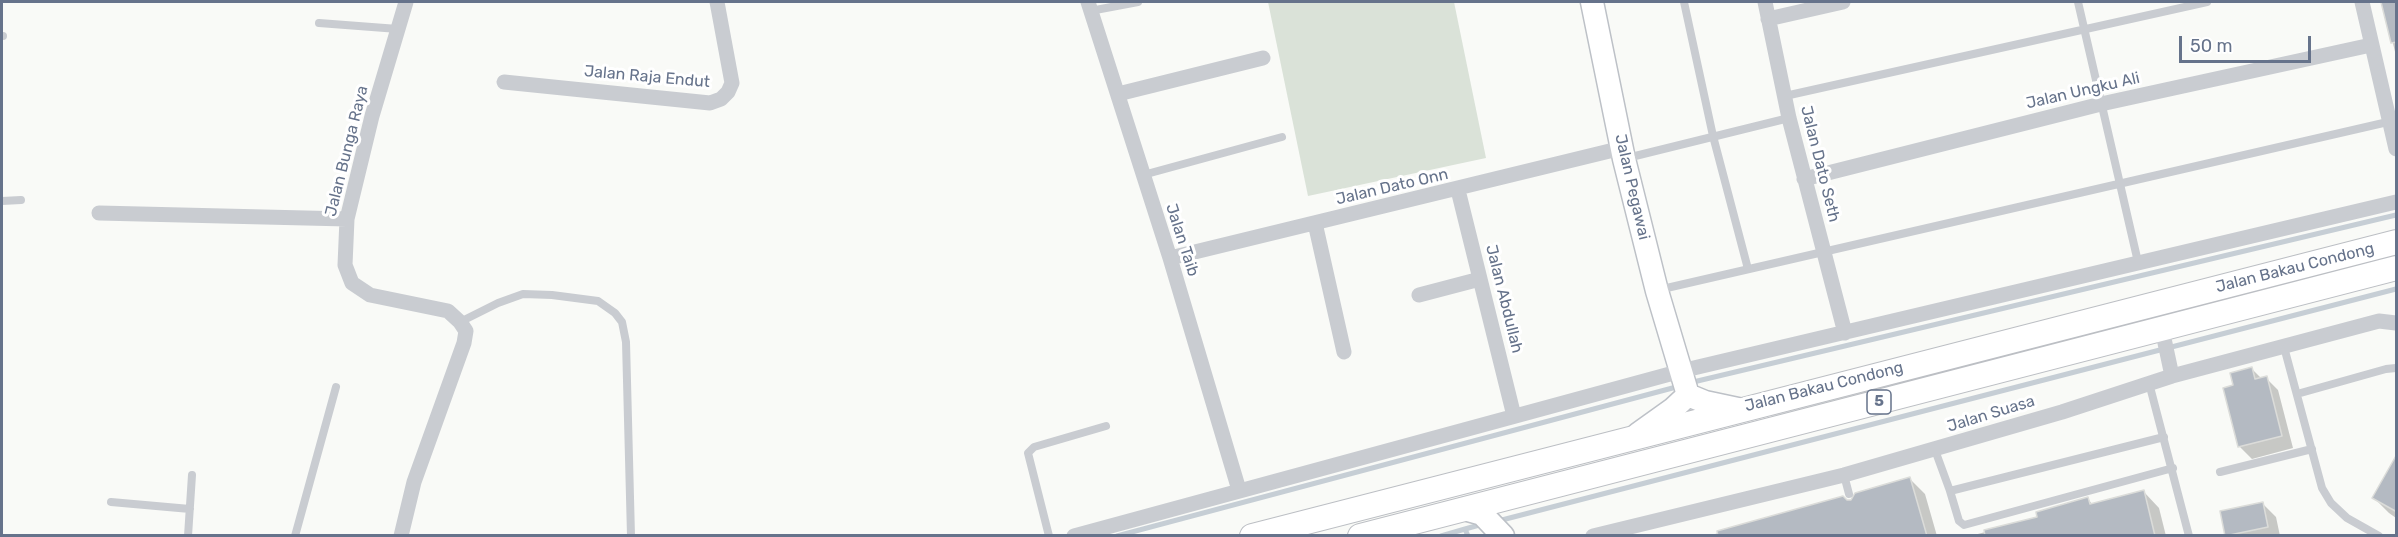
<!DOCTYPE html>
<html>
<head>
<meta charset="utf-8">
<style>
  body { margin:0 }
  #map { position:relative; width:2398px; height:537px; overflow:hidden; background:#f9faf7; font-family:Rubik,sans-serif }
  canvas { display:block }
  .frame { position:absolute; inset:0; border:3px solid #66738b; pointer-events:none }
  .scale { position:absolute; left:2179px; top:36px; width:132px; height:27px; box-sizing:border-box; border:3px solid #66738b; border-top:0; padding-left:8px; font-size:18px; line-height:21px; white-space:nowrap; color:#66738b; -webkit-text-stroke:4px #fff; paint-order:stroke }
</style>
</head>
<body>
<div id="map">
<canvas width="2398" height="537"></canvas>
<div class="frame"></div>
<div class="scale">50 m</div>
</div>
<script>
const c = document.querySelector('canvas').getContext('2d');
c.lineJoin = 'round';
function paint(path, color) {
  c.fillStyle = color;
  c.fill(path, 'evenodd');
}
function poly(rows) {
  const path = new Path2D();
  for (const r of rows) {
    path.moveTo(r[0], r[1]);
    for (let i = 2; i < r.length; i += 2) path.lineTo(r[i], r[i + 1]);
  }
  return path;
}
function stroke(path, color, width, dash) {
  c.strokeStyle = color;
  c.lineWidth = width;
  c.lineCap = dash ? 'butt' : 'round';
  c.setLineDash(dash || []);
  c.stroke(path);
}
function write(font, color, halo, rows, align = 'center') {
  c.font = font + ' Rubik,sans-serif';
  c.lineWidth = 6;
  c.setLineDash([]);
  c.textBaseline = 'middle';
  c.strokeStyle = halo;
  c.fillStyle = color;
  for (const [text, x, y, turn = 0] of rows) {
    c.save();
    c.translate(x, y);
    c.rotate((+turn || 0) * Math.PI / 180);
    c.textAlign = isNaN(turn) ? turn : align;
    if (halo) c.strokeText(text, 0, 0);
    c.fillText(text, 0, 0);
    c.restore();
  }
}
paint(poly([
  [1268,2,1454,2,1486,158,1308,196]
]), '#dae2d8');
paint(poly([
  [2383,2,2396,2,2396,56],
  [2252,369,2262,379,2266,378,2278,390,2293,448,2252,459,2240,447,2225,389,2235,386],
  [2396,457,2396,518,2389,513,2374,498],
  [1910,479,1925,494,1937,536,1708,536,1843,498,1846,501,1852,501],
  [2144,492,2159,508,2166,536,1970,536,2039,518,2088,499,2093,505],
  [2262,503,2276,517,2280,536,2227,536]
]), '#0003');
stroke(poly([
  [1689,383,2396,215],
  [1498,521,2396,289],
  [1465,529,1483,524],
  [1117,536,1680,386],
  [1441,536,1465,529,1468,536]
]), '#c6ced5', 5);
const building = poly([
  [2381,2,2397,2,2397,42,2391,43,2381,2],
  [2252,367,2255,379,2267,376,2282,436,2238,447,2223,388,2233,385,2230,373,2252,367],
  [2397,454,2397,512,2372,498,2397,454],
  [1910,477,1927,536,1718,536,1717,531,1843,496,1847,500,1851,500,1855,493,1910,477],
  [2144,490,2155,536,1985,536,1984,530,2037,517,2036,512,2088,497,2090,504,2144,490],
  [2263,502,2268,527,2225,536,2220,511,2263,502]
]);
paint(building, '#b4bac2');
stroke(building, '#dbdcd9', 1.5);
const secondary = poly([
  [1592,2,1624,159,1657,291,1688,395],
  [1688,395,1705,402,1738,409],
  [1638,434,1673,409,1688,395],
  [1464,509,1482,514,1503,536]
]);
const primary = poly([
  [1252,536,2396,242],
  [1360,536,2396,268]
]);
stroke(secondary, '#bdc1c7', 25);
stroke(primary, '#bcbfc4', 26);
stroke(poly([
  [1684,2,1713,136,1748,269],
  [2078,2,2138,262],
  [1090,11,1138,2],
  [319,23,398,29],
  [2,36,3,36],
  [1785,96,2207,2],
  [1627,158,1789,118],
  [1143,175,1282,137],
  [2,201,21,200],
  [1658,290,2392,121],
  [460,322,498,303,523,294,552,295,598,301,615,313,622,322,626,342,631,536],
  [2284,347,2322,488,2331,503,2347,518,2379,536],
  [2149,383,2189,536],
  [2297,394,2386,369,2396,368],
  [1935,450,1950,491,2164,437],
  [2220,472,2312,449],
  [1844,475,1849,494],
  [1950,491,1959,521,1964,525,2173,468],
  [111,502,190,509],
  [188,536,192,475],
  [295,536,336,387],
  [1049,536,1028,453,1034,447,1106,426]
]), '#c9ccd1', 8);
stroke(poly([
  [1088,2,1170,258,1239,490],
  [1765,2,1789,118,1845,333],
  [2362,2,2396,149],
  [1768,19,1843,2],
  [504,82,710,103,721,99,728,92,732,83,717,2],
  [1118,94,1263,58],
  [1804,179,2101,104,2371,45],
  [1458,190,1514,416],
  [99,213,347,219],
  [1315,223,1344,352],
  [1170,258,1622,148],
  [1419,295,1480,279],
  [2162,329,2172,376],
  [401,536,414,482,464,343,466,331,460,322,448,311,370,295,352,283,345,265,347,219,372,116,406,2],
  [1074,536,1681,371,2396,202],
  [1593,536,1844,475,2062,412,2172,376,2379,321,2396,323]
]), '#c9ccd1', 15);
stroke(secondary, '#fff', 22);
stroke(primary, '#fff', 24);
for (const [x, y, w] of [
  [1879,402,24]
]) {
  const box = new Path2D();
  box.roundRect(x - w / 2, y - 12, w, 24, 4.5);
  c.fillStyle = '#fff';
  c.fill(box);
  stroke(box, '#66738b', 1.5);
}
write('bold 15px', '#66738b', null, [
  ["5",1879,402]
]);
write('16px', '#66738b', '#fff', [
  ["Jalan Raja Endut",647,77,5],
  ["Jalan Ungku Ali",2083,91,-13],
  ["Jalan Bunga Raya",347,151,-76],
  ["Jalan Dato Seth",1820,164,76],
  ["Jalan Dato Onn",1392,187,-13],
  ["Jalan Pegawai",1632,187,77],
  ["Jalan Taib",1182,240,72],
  ["Jalan Bakau Condong",2295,268,-14],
  ["Jalan Abdullah",1504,299,76],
  ["Jalan Bakau Condong",1824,387,-14],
  ["Jalan Suasa",1991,414,-17]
]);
</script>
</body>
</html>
